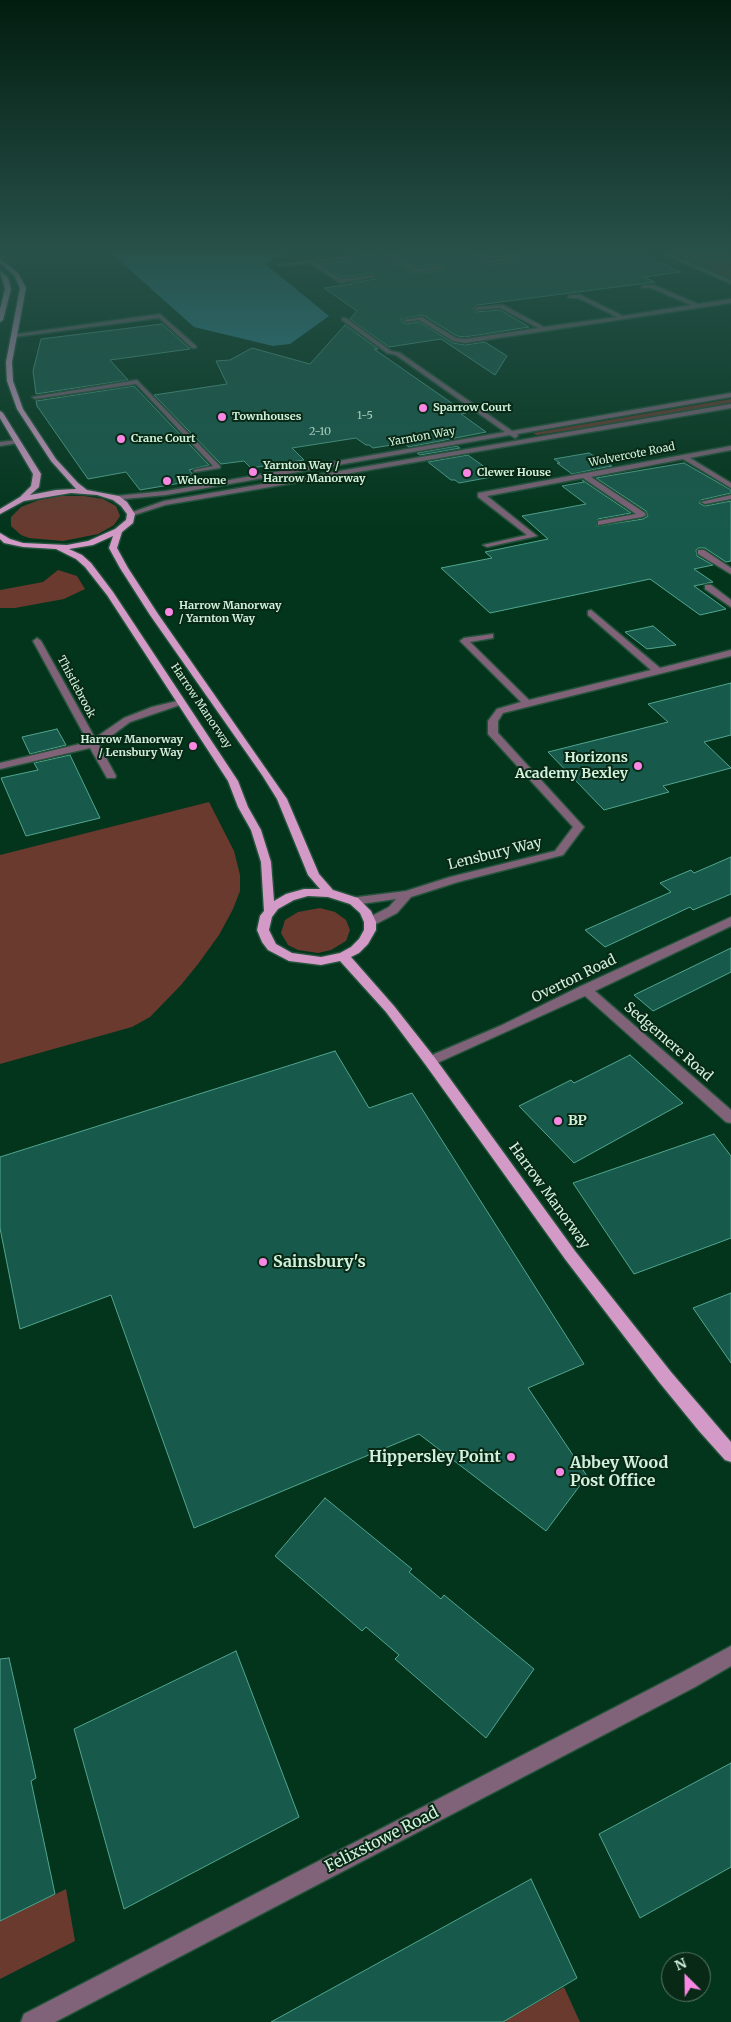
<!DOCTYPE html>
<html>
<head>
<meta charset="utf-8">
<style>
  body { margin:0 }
  #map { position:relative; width:731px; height:2022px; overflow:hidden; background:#02351b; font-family:Merriweather,serif }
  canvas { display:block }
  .north { position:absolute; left:661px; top:1952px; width:50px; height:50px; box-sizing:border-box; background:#082916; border:1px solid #597965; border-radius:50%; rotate:337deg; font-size:14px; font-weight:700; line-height:20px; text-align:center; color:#d2f1db }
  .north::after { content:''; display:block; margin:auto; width:18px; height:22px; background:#fb87e5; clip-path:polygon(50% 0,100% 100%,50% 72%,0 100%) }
</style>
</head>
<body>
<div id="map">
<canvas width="731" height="2022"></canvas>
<div class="north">N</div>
</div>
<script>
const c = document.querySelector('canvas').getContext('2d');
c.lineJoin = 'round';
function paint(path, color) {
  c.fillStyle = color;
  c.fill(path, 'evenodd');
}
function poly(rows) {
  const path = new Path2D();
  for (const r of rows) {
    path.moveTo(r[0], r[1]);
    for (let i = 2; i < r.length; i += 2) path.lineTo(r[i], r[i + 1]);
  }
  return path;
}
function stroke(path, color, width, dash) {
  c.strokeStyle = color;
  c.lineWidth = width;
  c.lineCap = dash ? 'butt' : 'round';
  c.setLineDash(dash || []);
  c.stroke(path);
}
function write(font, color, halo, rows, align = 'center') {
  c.font = font + ' Merriweather,serif';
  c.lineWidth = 4;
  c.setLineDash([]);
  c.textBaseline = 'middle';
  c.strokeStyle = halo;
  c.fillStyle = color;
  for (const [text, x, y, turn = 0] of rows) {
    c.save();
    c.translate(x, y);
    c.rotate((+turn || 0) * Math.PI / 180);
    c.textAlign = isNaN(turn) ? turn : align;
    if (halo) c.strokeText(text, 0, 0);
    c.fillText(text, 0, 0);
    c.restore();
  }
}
paint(poly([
  [674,253,731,253,731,278],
  [731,399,731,403,580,429,536,435,533,433],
  [61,496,84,496,103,499,116,506,120,516,114,525,98,534,63,541,29,538,21,535,11,526,11,517,21,507,39,500],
  [58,570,77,576,85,589,64,599,15,608,0,608,0,590,43,582],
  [209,802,234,851,240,875,240,891,233,909,219,935,198,964,181,985,150,1017,132,1027,0,1064,0,855],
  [320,908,335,912,346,920,350,930,346,941,331,950,318,953,298,950,288,945,281,933,285,920,298,912],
  [66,1889,75,1941,0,1979,0,1921],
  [564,1987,580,2022,503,2022]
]), '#6a3a2f');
paint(poly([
  [111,253,287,253,264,263,329,316,290,344,273,346,194,327]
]), '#32899c');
const building = poly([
  [391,253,469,253,490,265,521,260,523,258,519,255,491,258,480,253,639,253,681,272,644,277,655,282,477,305,473,309,475,312,500,310,529,327,465,337,457,336,423,315,401,319,402,322,406,324,419,322,453,343,465,345,485,342,507,356,495,375,441,339,389,347,350,319,357,311,324,288,352,284,351,283,376,279,378,277,373,273,341,277,321,264,383,256,415,275,446,269,441,264,417,267,391,253],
  [162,324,190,349,110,360,128,380,36,394,33,371,41,339,162,324],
  [345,325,378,349,374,349,466,413,461,414,486,432,409,447,404,443,373,448,369,445,366,445,356,438,292,448,304,460,251,468,244,461,221,464,154,395,227,384,216,361,230,360,252,348,310,364,345,325],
  [134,386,209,465,189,470,198,480,140,490,126,472,88,479,37,406,36,401,134,386],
  [457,446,460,448,420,455,417,453,457,446],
  [589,453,612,466,572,474,557,463,560,463,554,459,589,453],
  [468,455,497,476,459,483,455,480,451,480,428,462,468,455],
  [684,463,731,490,731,493,701,500,699,503,705,506,731,501,731,561,726,562,705,548,698,548,696,550,697,556,713,565,694,569,713,582,694,586,726,609,700,615,650,579,490,613,441,568,492,558,485,552,548,539,522,516,586,504,562,486,584,482,582,480,631,513,598,519,597,526,643,519,648,516,646,511,596,478,684,463],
  [653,626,676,645,647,649,625,632,653,626],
  [731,683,731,735,704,742,731,768,663,786,669,792,604,810,548,752,668,722,648,704,731,683],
  [57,729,66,745,30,754,22,737,57,729],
  [70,755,100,818,26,836,1,778,38,770,34,763,70,755],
  [731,857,731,894,693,910,690,907,605,947,585,930,671,892,660,883,691,870,694,873,731,857],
  [731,948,731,972,653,1011,634,995,731,948],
  [335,1051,369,1108,412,1093,584,1364,528,1388,587,1476,546,1531,419,1434,194,1528,111,1295,20,1329,0,1228,0,1157,335,1051],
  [630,1055,683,1103,574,1163,519,1106,571,1080,574,1083,630,1055],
  [714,1134,731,1156,731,1238,634,1274,573,1183,714,1134],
  [731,1293,731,1363,693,1308,731,1293],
  [325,1498,412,1569,409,1572,441,1599,444,1595,534,1669,486,1738,395,1659,399,1655,366,1627,362,1631,275,1556,325,1498],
  [236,1651,299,1817,124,1909,74,1729,236,1651],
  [9,1658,36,1778,31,1781,55,1894,0,1921,0,1659,9,1658],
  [731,1763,731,1867,640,1918,599,1834,731,1763],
  [531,1879,577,1978,503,2022,271,2022,531,1879]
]);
paint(building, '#175a4b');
stroke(building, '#52a590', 1);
const minor = poly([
  [372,253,388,253,417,269,441,266,444,268,416,273,383,254,315,262,341,279,373,275,376,277,340,283,310,263,279,266,277,265,372,253],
  [471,253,476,253,491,260,519,257,521,258,490,263,471,253],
  [662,253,668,253,731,280,731,284,662,253],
  [643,285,654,285,698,304,731,299,731,303,465,343,453,341,419,320,406,322,403,320,422,317,456,338,465,339,538,328,500,308,475,310,477,307,503,305,544,327,617,317,578,298,568,298,570,295,581,295,623,316,691,305,651,288,641,288,643,285],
  [160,314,196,346,196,348,192,348,159,318,14,337,11,335,160,314],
  [342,318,346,318,391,351,400,353,512,431,731,393,731,397,517,434,518,436,515,438,510,435,166,495,113,500,113,496,116,496,166,491,505,432,396,355,387,353,342,320,342,318],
  [137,380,220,466,220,468,194,472,194,470,213,466,136,384,35,399,32,397,137,380],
  [731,404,731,408,165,505,131,516,127,514,164,501,731,404],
  [17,440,19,441,19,443,0,446,0,442,17,440],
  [731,446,731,450,690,458,731,483,731,488,683,459,591,477,645,513,646,515,642,517,598,525,598,521,636,514,583,478,487,496,537,536,487,547,483,545,527,535,478,497,478,493,731,446],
  [731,495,731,499,705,504,701,502,731,495],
  [698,550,704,550,731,568,731,574,698,554,698,550],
  [705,585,711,585,731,600,731,607,705,589,705,585],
  [591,610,660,668,731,650,731,656,503,713,498,721,498,733,584,827,563,855,458,882,411,897,397,913,374,925,366,925,364,922,366,919,389,907,396,899,354,905,350,904,348,901,350,898,406,891,450,877,555,851,573,827,488,734,488,721,497,709,521,702,460,641,464,638,493,634,493,638,470,642,529,700,651,670,588,615,588,611,591,610],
  [37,638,41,641,95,738,124,718,152,707,181,700,186,703,130,722,99,745,116,776,115,778,107,778,90,748,0,769,0,763,88,742,33,641,37,638],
  [731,917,731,926,595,991,731,1110,731,1123,726,1122,585,996,435,1064,425,1064,423,1061,425,1058,500,1026,581,986,731,917],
  [731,1646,731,1666,695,1687,55,2022,21,2022,24,2014,681,1673,731,1646]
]);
const major = poly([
  [0,259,18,273,26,288,12,362,13,381,23,409,56,459,78,483,87,490,119,496,127,502,135,514,133,523,122,532,117,548,128,568,158,614,287,799,319,874,333,890,358,898,371,911,376,922,376,930,368,944,359,953,351,957,394,1006,435,1058,575,1251,671,1372,731,1442,731,1462,725,1460,699,1431,659,1382,565,1259,425,1064,386,1012,340,961,321,965,289,961,268,950,262,942,257,930,260,916,264,911,261,862,251,830,238,807,228,781,107,595,85,567,76,559,56,549,23,547,4,543,0,539,0,533,10,539,23,543,67,545,88,541,115,529,126,520,127,514,121,506,113,500,97,495,71,493,24,501,0,514,0,509,20,497,31,486,33,474,0,418,0,411,3,413,41,474,39,487,30,495,56,490,76,489,51,461,17,409,7,381,6,362,20,288,14,275,0,263,0,259],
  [113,536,109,548,120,568,150,615,262,775,277,799,308,875,320,889,304,889,286,894,274,901,271,862,261,830,248,807,238,781,113,592,91,563,82,555,69,549,93,545,113,536],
  [308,896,328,897,350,904,360,913,364,922,364,930,359,939,351,947,340,953,321,957,292,953,276,944,269,930,272,917,278,909,294,900,308,896],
  [0,271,8,278,11,289,3,320,0,322,0,309,5,289,0,271]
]);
stroke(minor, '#23533a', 3);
stroke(major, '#23533a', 3);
paint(minor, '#806379');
paint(major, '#d49ac7');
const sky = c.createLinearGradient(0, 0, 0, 536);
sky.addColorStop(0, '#011d0f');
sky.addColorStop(0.47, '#28514a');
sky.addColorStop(1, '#28514a00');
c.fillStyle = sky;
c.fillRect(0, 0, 731, 536);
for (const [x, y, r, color] of [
  [423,408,5,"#fb87e5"],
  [222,417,5,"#fb87e5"],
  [121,439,5,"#fb87e5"],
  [253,472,5,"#fb87e5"],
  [467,473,5,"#fb87e5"],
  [167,481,5,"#fb87e5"],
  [169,612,5,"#fb87e5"],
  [193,746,5,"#fb87e5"],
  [638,766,5,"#fb87e5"],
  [558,1121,5,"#fb87e5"],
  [263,1262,5,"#fb87e5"],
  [511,1457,5,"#fb87e5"],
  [560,1472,5,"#fb87e5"]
]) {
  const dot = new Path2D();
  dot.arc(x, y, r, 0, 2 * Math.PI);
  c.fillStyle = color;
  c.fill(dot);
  stroke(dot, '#082916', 2);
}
write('bold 11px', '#d2f1db', '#082916', [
  ["Sparrow Court",433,408],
  ["Townhouses",232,417],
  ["Crane Court",131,439],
  ["Yarnton Way /",263,466],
  ["Harrow Manorway",263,479],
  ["Clewer House",477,473],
  ["Welcome",177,481],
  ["Harrow Manorway",179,606],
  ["/ Yarnton Way",179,619],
  ["Harrow Manorway",183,740,"right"],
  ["/ Lensbury Way",183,753,"right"]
], 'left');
write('11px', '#a3cbb7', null, [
  ["1-5",365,416],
  ["2-10",320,432]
]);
write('11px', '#d2f1db', '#082916', [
  ["Yarnton Way",422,437,-10],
  ["Wolvercote Road",632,455,-11],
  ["Thistlebrook",76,687,62],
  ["Harrow Manorway",201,706,56]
]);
write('bold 14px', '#d2f1db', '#082916', [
  ["Horizons",628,758],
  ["Academy Bexley",628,774],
  ["BP",568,1121,"left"]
], 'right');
write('14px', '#d2f1db', '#082916', [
  ["Lensbury Way",495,854,-14],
  ["Overton Road",574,979,-26],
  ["Sedgemere Road",668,1042,41],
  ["Harrow Manorway",549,1196,54]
]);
write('bold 16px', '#d2f1db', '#082916', [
  ["Sainsbury's",273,1262],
  ["Hippersley Point",501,1457,"right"],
  ["Abbey Wood",570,1463],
  ["Post Office",570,1481]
], 'left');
write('16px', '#d2f1db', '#082916', [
  ["Felixstowe Road",382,1840,-27]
]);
</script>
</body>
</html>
